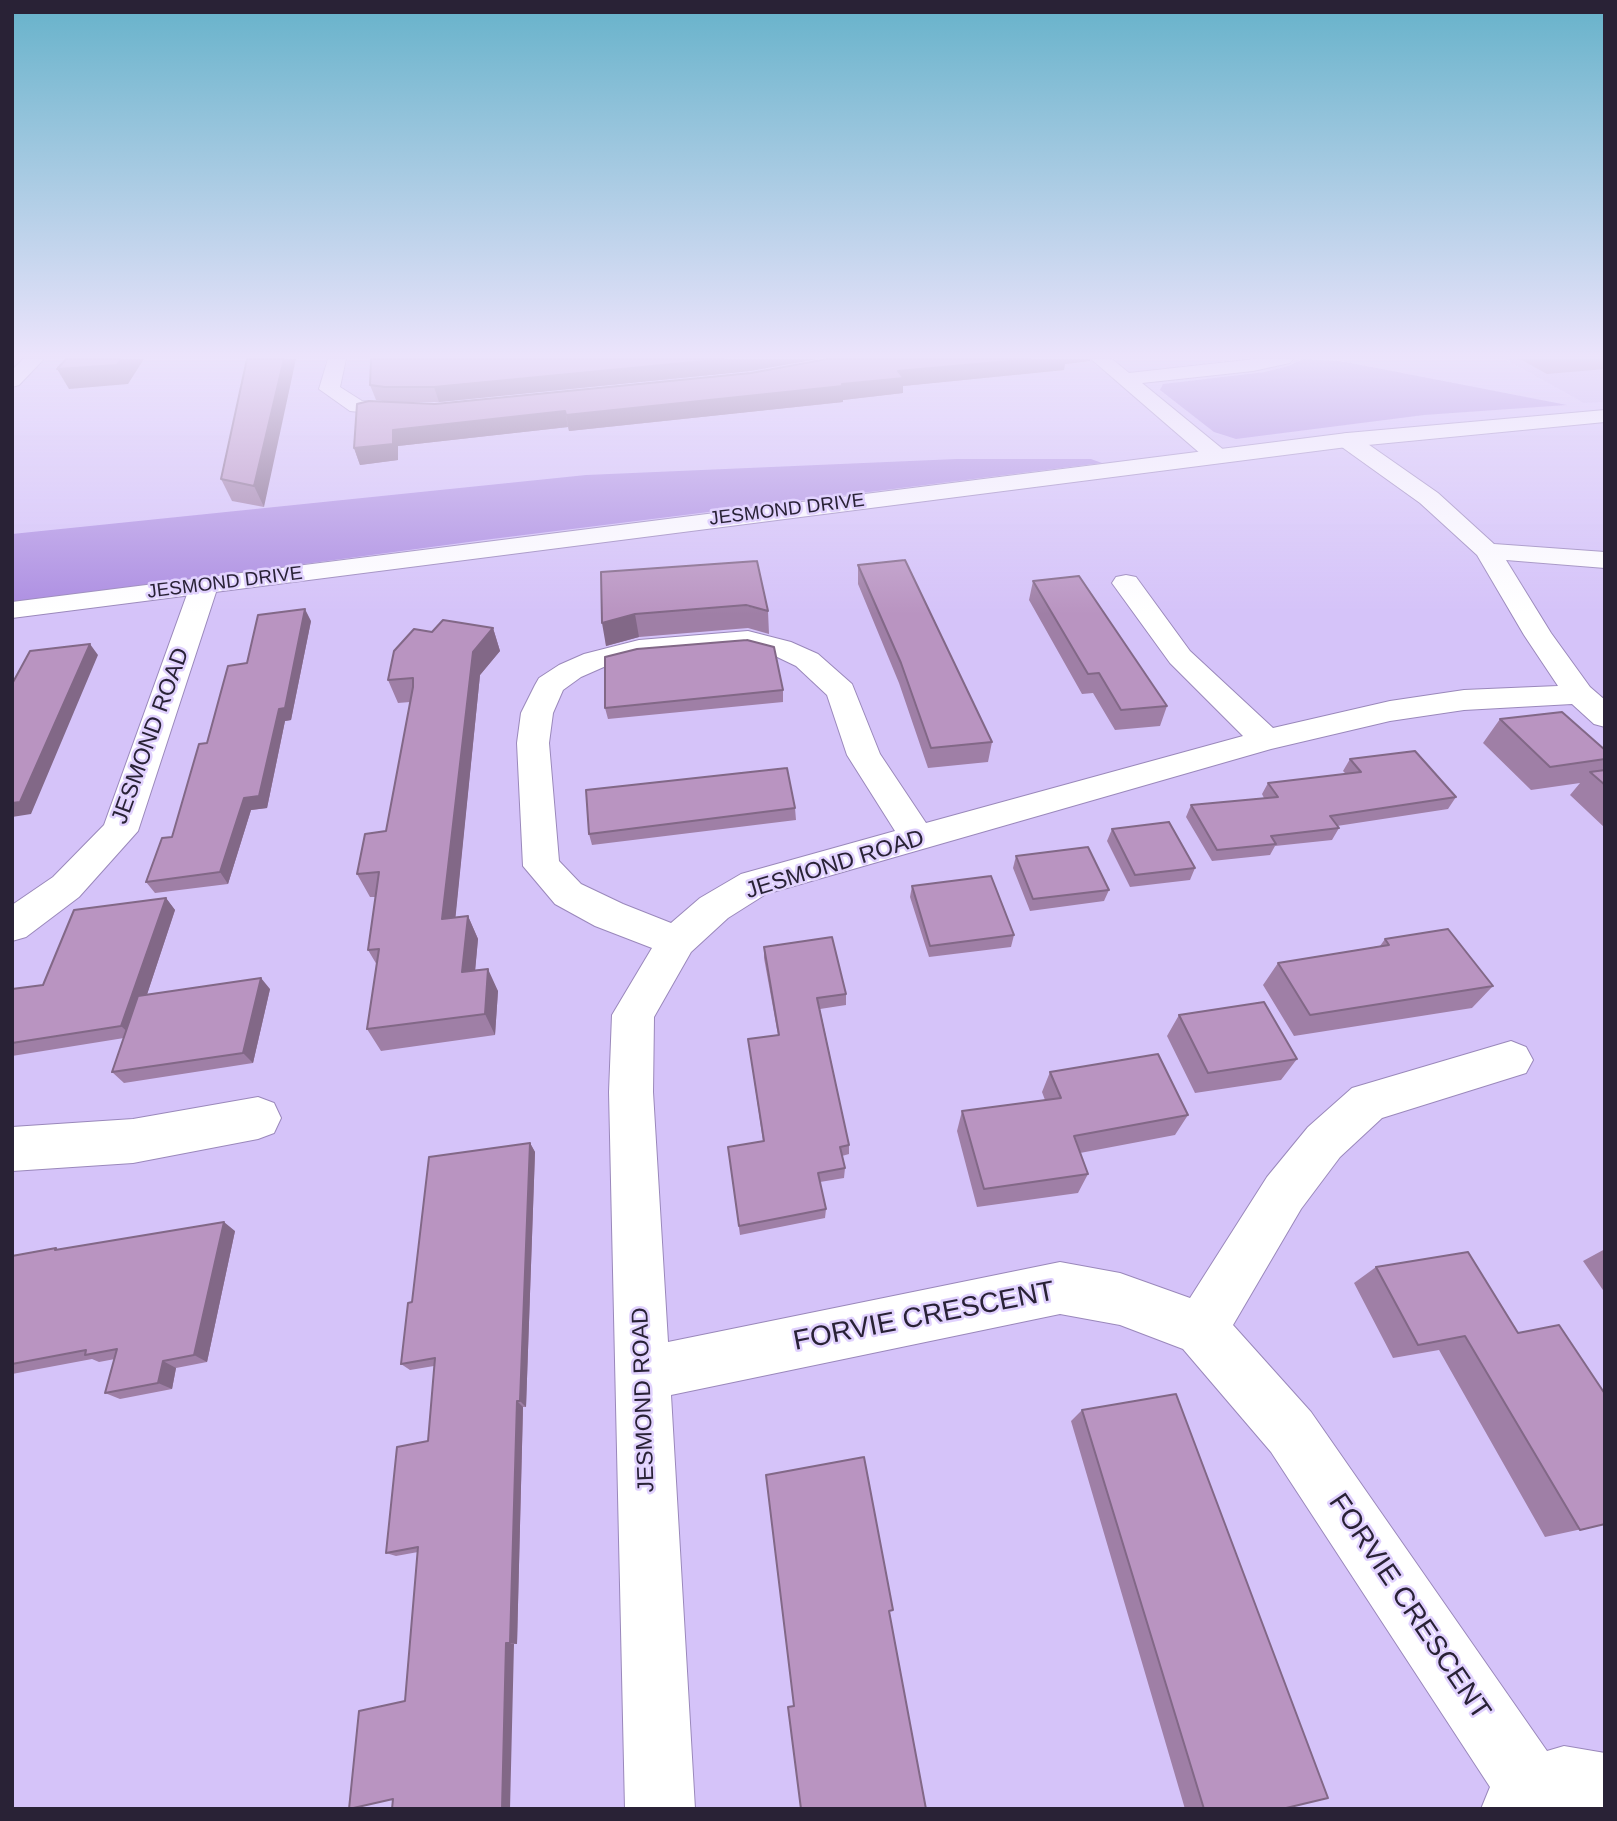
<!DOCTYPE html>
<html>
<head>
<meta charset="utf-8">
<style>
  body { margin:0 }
  #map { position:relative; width:1617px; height:1821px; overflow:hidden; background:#d5c3f9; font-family:Arial,sans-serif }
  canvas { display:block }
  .frame { position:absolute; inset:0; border:14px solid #292236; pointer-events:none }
</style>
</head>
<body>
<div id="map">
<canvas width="1617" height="1821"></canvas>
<div class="frame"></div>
</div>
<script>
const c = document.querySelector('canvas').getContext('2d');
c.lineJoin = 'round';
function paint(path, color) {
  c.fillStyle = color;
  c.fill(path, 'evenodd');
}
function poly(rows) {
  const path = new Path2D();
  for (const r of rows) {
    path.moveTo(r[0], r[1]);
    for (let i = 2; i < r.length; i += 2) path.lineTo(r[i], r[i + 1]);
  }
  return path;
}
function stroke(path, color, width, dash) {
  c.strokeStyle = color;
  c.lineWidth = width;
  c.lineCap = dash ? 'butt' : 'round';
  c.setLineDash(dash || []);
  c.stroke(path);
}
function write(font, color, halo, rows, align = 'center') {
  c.font = font + ' Arial,sans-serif';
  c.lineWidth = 5;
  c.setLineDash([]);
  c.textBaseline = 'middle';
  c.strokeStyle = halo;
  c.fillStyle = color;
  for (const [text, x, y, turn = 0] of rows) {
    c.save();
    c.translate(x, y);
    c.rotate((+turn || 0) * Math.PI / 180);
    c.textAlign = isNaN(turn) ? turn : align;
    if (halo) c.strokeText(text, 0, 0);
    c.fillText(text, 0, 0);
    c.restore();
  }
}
paint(poly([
  [1505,359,1605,359,1605,402,1584,403]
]), '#ccb7f3');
paint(poly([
  [1303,359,1341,361,1567,405,1424,415,1236,439,1214,432,1160,390,1163,384,1265,372,1288,366],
  [956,459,1091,459,1102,463,484,540,12,603,12,534,586,475]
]), '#ac8de1');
const minor = poly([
  [23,359,44,359,19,385,12,387,12,370,23,359],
  [328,359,346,359,340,387,362,401,409,405,416,407,420,411,416,415,409,417,350,411,319,389,328,359],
  [1091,359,1112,359,1129,373,1255,359,1293,359,1290,363,1253,371,1142,383,1225,451,1228,456,1225,461,1217,463,1209,461,1091,359],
  [1347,433,1355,435,1438,493,1494,544,1605,552,1605,568,1506,560,1551,633,1590,687,1605,700,1605,727,1594,724,1572,704,1464,710,1390,721,1271,749,766,894,728,918,691,952,654,1017,653,1092,668,1342,1060,1262,1120,1273,1190,1298,1267,1177,1308,1127,1352,1088,1511,1041,1526,1047,1533,1060,1526,1073,1382,1118,1340,1157,1301,1209,1233,1325,1311,1412,1547,1751,1564,1746,1605,1753,1605,1809,1481,1809,1490,1787,1271,1452,1183,1349,1120,1325,1060,1314,671,1395,695,1809,625,1809,609,1092,612,1015,652,948,595,926,555,904,523,866,517,743,521,713,535,685,539,678,559,665,584,654,639,640,748,631,791,642,818,654,852,684,880,754,926,823,1243,736,1170,663,1112,583,1116,577,1126,575,1136,577,1190,651,1273,728,1390,701,1464,690,1558,686,1524,635,1477,555,1420,503,1339,445,1336,440,1339,435,1347,433],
  [748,649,771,654,796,666,827,695,847,755,895,831,741,874,700,898,671,923,623,904,581,884,559,861,549,743,553,713,563,690,581,677,606,666,639,658,748,649],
  [204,578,214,580,218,586,138,831,79,897,26,937,12,941,12,905,53,877,104,825,190,586,194,580,204,578],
  [258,1097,274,1103,281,1118,274,1133,258,1139,133,1163,12,1171,12,1127,133,1119,258,1097]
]);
const tertiary = poly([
  [1605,410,1605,422,1347,447,12,618,12,602,1347,433,1605,410]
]);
stroke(minor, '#9a88bb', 2);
stroke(tertiary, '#9a88bb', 2);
paint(minor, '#fff');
paint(tertiary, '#fff');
paint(poly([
  [247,359,264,507,232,501,221,479],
  [827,359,1090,359,1090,361,1065,364,1064,370,903,386,903,393,843,400,843,402,569,431,568,427,398,446,398,460,360,465,354,448,389,402,376,400,370,385,751,371,439,402,394,402,435,404,751,373],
  [1520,359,1605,359,1605,369,1547,374],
  [858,565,992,742,988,762,928,768,899,683,858,584],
  [601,572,768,611,769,634,748,628,639,637,606,646],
  [1033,581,1167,706,1160,726,1115,730,1093,693,1082,694,1029,600],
  [311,621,291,720,285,721,267,808,251,810,228,884,155,893,146,882,172,837,207,743,247,663],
  [493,628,500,651,480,675,455,918,468,916,478,939,475,970,498,991,495,1035,381,1051,367,1029,377,965,368,950,376,897,370,897,357,874,386,831,410,702,398,703,388,680,432,632],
  [783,690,783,702,608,719,605,708],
  [1500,719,1605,750,1605,828,1570,795,1580,783,1531,790,1483,743],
  [1350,759,1456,797,1448,809,1337,826,1339,828,1332,840,1275,846,1270,855,1212,861,1186,817,1191,805,1264,798,1262,794,1268,783,1346,774,1343,771],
  [795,808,796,820,592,845,589,834],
  [1112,829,1195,868,1190,880,1130,887,1107,841],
  [1016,856,1109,890,1104,901,1030,911,1013,868],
  [912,886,1014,935,1011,947,929,957,910,897],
  [166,898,175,910,147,994,270,989,253,1063,124,1083,112,1072,124,1038,12,1056,12,989,43,985],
  [1385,939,1493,986,1472,1008,1294,1036,1263,985,1278,963,1380,946],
  [764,947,846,994,846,1005,820,1009,849,1145,849,1154,842,1156,845,1168,844,1178,820,1182,826,1209,825,1218,740,1235,728,1147,763,1141,748,1039,778,1035,764,958],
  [1179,1015,1297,1059,1281,1080,1195,1093,1167,1036],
  [1050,1072,1188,1115,1175,1135,1080,1153,1088,1174,1078,1193,977,1207,957,1131,962,1111,1045,1100,1042,1092],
  [530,1143,535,1152,526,1407,523,1407,517,1644,514,1644,405,1701,418,1552,396,1556,386,1553,428,1441,434,1366,410,1370,401,1364,412,1302],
  [235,1231,207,1362,176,1368,172,1389,120,1399,105,1393,115,1359,99,1362,92,1359,12,1374,12,1256,56,1248,59,1250],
  [1605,1249,1605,1293,1583,1261],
  [1468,1252,1605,1524,1545,1537,1439,1350,1393,1358,1354,1283,1376,1267],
  [1082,1410,1282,1809,1185,1809,1071,1421]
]), '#9f7fa6');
paint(poly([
  [121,359,144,359,128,384,69,389,57,369],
  [284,359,296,359,264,507,254,486],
  [725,359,818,359,751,371,439,402,434,387],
  [1031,359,1090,359,1090,361,1065,364,1064,370,903,386,903,393,843,400,843,402,569,431,566,415,898,371],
  [565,411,568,427,398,446,398,460,360,465,354,448,393,430],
  [305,609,311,621,291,720,285,721,267,808,251,810,228,884,220,872,244,798,279,709],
  [635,614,639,637,606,646,602,623],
  [493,628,500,651,480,675,453,942,442,919,473,652],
  [90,644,98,655,31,814,12,817,12,803],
  [166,898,175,910,133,1037,121,1026],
  [468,916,478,939,473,994,462,972],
  [488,969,498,991,495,1035,485,1014],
  [261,978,270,989,253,1063,243,1053],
  [530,1143,535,1152,526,1407,520,1401],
  [224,1222,235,1231,207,1362,194,1355],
  [163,1361,176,1368,172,1389,158,1383],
  [517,1401,523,1407,517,1644,510,1643],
  [506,1643,514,1644,510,1809,502,1809]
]), '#826887');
const building = poly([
  [66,359,121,359,117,365,57,369,66,359],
  [247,359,284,359,254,486,221,479,247,359],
  [371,359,725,359,434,387,385,387,370,385,371,359],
  [827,359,1031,359,898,371,904,378,842,384,843,386,566,415,565,411,393,430,393,444,354,448,357,404,369,401,435,404,751,373,827,359],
  [905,560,992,742,931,748,901,663,858,565,905,560],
  [757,561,768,611,746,605,635,614,602,623,601,572,757,561],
  [1079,576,1167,706,1121,710,1099,673,1088,674,1033,581,1079,576],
  [305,609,285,708,279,709,259,796,244,798,220,872,146,882,162,838,172,837,199,744,207,743,228,666,247,663,258,615,305,609],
  [443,620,493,628,473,652,442,919,468,916,462,972,488,969,485,1014,367,1029,379,949,368,950,379,872,357,874,365,834,386,831,413,687,413,678,388,680,394,651,414,629,432,632,443,620],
  [747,640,774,647,783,690,605,708,605,657,637,649,747,640],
  [90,644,20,802,12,803,12,684,30,651,90,644],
  [1562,712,1605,750,1605,759,1550,767,1500,719,1562,712],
  [1415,751,1456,797,1330,816,1339,828,1271,836,1276,844,1217,850,1191,805,1278,797,1268,783,1361,772,1350,759,1415,751],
  [787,768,795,808,589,834,586,790,787,768],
  [1605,770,1605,785,1590,772,1605,770],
  [1169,822,1195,868,1135,875,1112,829,1169,822],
  [1088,847,1109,890,1033,899,1016,856,1088,847],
  [991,876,1014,935,930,946,912,886,991,876],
  [166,898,121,1026,12,1043,12,989,43,985,74,910,166,898],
  [1448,929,1493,986,1310,1015,1278,963,1389,945,1385,939,1448,929],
  [832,937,846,994,817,998,849,1145,840,1147,845,1168,818,1173,826,1209,739,1226,728,1147,764,1141,748,1039,779,1035,764,947,832,937],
  [261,978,243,1053,112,1072,138,996,261,978],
  [1264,1002,1297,1059,1208,1073,1179,1015,1264,1002],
  [1158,1054,1188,1115,1074,1136,1088,1174,984,1189,962,1111,1061,1098,1050,1072,1158,1054],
  [530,1143,520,1401,517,1401,510,1643,506,1643,502,1809,392,1809,393,1799,349,1809,359,1711,405,1701,418,1547,386,1553,397,1447,428,1441,435,1358,401,1364,408,1303,412,1302,429,1157,530,1143],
  [224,1222,194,1355,163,1361,158,1383,105,1393,117,1349,85,1355,86,1350,12,1364,12,1256,56,1248,55,1250,224,1222],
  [1468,1252,1518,1333,1559,1325,1605,1394,1605,1524,1580,1530,1465,1336,1418,1345,1376,1267,1468,1252],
  [1176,1394,1328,1798,1282,1809,1204,1809,1082,1410,1176,1394],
  [864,1457,893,1610,889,1611,926,1809,801,1809,788,1707,794,1706,766,1475,864,1457]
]);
paint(building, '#b994c1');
stroke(building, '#826887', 2);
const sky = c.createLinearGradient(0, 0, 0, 614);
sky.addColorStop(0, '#66b2ca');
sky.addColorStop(0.58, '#ece4fc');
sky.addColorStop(1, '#ece4fc00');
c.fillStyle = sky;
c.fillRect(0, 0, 1617, 614);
write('19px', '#292236', '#e1d2fe', [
  ["JESMOND DRIVE",787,510,-7],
  ["JESMOND DRIVE",225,583,-7]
]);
write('23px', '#292236', '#e1d2fe', [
  ["JESMOND ROAD",151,736,-70],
  ["JESMOND ROAD",835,865,-17],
  ["JESMOND ROAD",644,1400,-92]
]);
write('28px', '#292236', '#e1d2fe', [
  ["FORVIE CRESCENT",924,1317,-11],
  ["FORVIE CRESCENT",1409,1607,56]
]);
</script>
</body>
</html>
